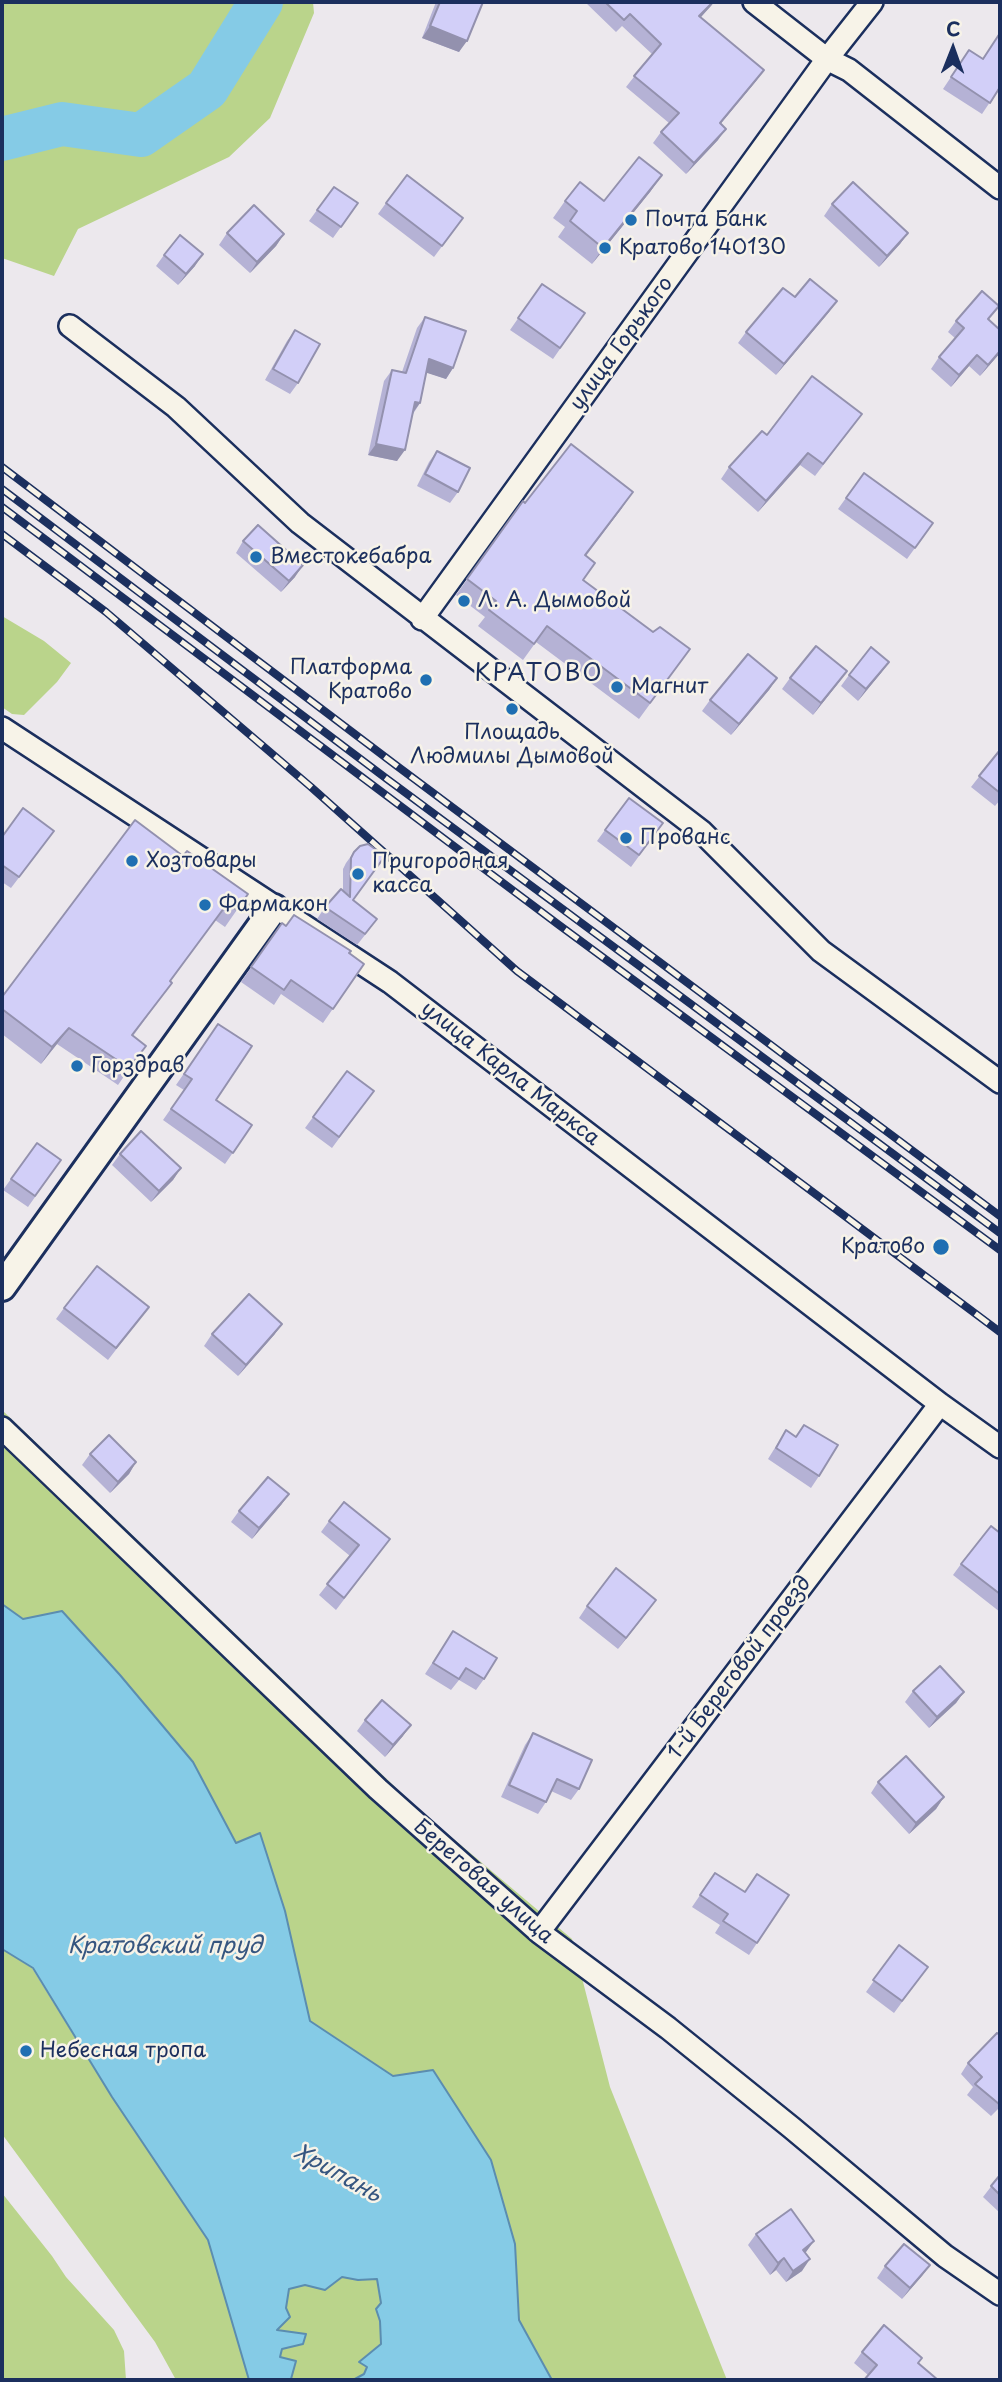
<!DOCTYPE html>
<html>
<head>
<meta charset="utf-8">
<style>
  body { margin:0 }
  #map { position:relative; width:1002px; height:2382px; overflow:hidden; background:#ece8ed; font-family:"Playpen Sans",sans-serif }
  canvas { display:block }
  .frame { position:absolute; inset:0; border:4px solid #1b2f5e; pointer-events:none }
  .north { position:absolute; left:918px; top:14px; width:70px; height:70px; -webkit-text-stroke:5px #f7f3e8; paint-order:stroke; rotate:1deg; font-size:19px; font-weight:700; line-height:28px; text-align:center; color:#1b2f5e }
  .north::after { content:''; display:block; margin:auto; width:24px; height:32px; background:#1b2f5e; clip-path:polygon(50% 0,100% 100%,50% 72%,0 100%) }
</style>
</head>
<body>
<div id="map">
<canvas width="1002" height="2382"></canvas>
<div class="frame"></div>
<div class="north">С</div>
</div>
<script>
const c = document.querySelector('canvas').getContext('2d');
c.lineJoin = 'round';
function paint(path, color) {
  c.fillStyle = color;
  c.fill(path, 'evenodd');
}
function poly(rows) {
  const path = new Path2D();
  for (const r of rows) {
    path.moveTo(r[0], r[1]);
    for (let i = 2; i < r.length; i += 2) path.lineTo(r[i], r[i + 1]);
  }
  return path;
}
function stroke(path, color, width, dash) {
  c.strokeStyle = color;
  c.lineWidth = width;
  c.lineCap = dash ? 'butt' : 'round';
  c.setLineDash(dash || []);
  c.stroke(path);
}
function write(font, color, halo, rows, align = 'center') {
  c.font = font + ' "Playpen Sans",sans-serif';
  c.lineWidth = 5;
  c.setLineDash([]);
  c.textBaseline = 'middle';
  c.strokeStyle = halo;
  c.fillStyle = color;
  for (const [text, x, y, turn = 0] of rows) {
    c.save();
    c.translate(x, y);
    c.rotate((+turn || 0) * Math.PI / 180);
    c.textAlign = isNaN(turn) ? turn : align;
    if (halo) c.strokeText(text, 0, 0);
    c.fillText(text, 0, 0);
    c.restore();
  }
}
paint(poly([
  [2,2,313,2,314,13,270,118,229,157,78,229,54,276,2,258],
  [2,616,44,641,71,663,57,682,24,715,12,714,2,707],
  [2,1410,417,1808,572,1939,610,2087,727,2380,552,2380,519,2320,515,2244,393,2076,310,2021,285,1911,259,1833,236,1843,193,1762,120,1675,62,1611,23,1619,2,1604],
  [2,1949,32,1968,112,2097,208,2240,249,2380,176,2380,155,2342,2,2134],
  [2,2193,52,2256,66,2277,114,2330,124,2351,126,2380,2,2380],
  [342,2277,358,2280,377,2279,381,2304,378,2315,382,2333,381,2344,360,2362,367,2366,364,2374,353,2380,289,2380,291,2379,296,2361,280,2357,282,2349,302,2344,276,2330,290,2317,286,2308,289,2289,305,2285,325,2290]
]), '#bad48b');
const water = poly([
  [2,1604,23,1619,62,1611,120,1675,193,1762,236,1843,260,1833,285,1911,310,2021,393,2076,433,2070,491,2160,515,2244,519,2320,552,2380,353,2380,364,2374,367,2367,359,2362,381,2344,380,2321,376,2309,381,2303,377,2279,358,2280,342,2277,325,2290,305,2285,289,2289,286,2308,290,2317,277,2330,306,2334,303,2344,282,2349,280,2357,296,2361,291,2379,249,2380,208,2240,112,2097,33,1968,2,1949,2,1604]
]);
paint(water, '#85cbe6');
stroke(water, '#5b8db0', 2);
stroke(poly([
  [2,139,62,124,141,135,207,89,261,2]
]), '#85cbe6', 44);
const minor = poly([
  [754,2,827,59,849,70,1000,188],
  [70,326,176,407,300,523,701,831,821,951,1000,1082],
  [422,619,827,59,872,2],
  [2,728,390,982,940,1404,1000,1447],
  [2,1428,378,1789,539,1932,668,2028,792,2128,945,2256,1000,2294],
  [539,1932,940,1404]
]);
const tertiary = poly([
  [2,1287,274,908]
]);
stroke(minor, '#1b2f5e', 26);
stroke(tertiary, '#1b2f5e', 32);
stroke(minor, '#f7f3e8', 21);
stroke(tertiary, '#f7f3e8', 26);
const rail = poly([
  [2,467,397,766,1000,1216],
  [2,489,387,779,1000,1233],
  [2,507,559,925,1000,1250],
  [2,534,106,612,311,787,517,971,1000,1332]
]);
stroke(rail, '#1b2f5e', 8);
stroke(rail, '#f7f3e8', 5, [16]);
paint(poly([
  [436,2,483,2,459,52,422,38],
  [587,2,714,2,700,18,756,81,720,124,718,140,686,174,653,143,661,132,669,123,626,87,652,54,622,26,616,32,586,3],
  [969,50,982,59,1000,87,982,114,943,89],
  [662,175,650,192,592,264,558,237,565,227,553,218,565,201,604,201],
  [358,203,333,238,309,221,317,210],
  [386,203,455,229,434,257,378,214],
  [832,204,908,233,900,244,879,267,824,216],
  [227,233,284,234,276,246,250,273,219,245],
  [164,255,195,266,178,285,156,266],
  [542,284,585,313,553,359,510,330],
  [829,312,776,375,738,343,746,332],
  [425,317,453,368,446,379,426,372,420,403,413,414,397,461,368,455,384,381,392,370,402,372,417,328],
  [988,320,1000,353,980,376,969,366,951,387,931,369,939,357,955,338,948,332,956,321],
  [295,330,298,383,290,394,265,380,287,341],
  [854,425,815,476,800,465,758,512,721,479,729,467,767,435],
  [437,451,458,492,450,503,417,486,429,462],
  [864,473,933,523,907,559,838,509],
  [523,501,525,503,622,508,586,556,583,580,653,632,690,649,639,719,536,642,523,660,478,626,485,617,456,595],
  [243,541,295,577,281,592,236,553],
  [889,662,858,701,841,686,849,675],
  [777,678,769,690,731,735,702,711,710,700],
  [790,678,839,682,813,715,782,689],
  [1000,750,1000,800,995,806,971,787],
  [663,823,631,867,597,841,605,830],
  [2,837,46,842,11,888,2,882],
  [354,852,354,900,369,930,357,945,317,919,325,907,343,891,343,869,346,863],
  [183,856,248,894,225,927,215,920,170,982,160,999,133,1036,134,1062,118,1085,57,1044,41,1064,2,1034,2,997],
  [282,923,286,926,349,953,364,964,323,1023,281,994,274,1005,241,982],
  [218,1024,216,1100,252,1125,225,1164,163,1120,184,1090,176,1085],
  [347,1071,374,1091,332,1148,305,1128],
  [37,1143,61,1160,28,1207,3,1190],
  [120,1154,181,1168,173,1180,151,1202,112,1165],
  [149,1307,108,1360,56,1319,64,1308],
  [282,1324,274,1335,238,1376,204,1346,212,1334],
  [786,1430,819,1476,811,1488,768,1459],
  [90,1454,136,1462,129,1474,110,1493,82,1465],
  [289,1494,281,1505,252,1539,231,1522,239,1511],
  [329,1521,390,1539,336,1610,319,1595,350,1556,321,1532],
  [1000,1533,1000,1612,953,1575,961,1564],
  [656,1600,618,1649,579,1618,587,1606],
  [453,1631,484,1679,476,1690,459,1680,451,1690,425,1674],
  [913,1691,964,1692,956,1703,929,1728,905,1702],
  [365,1720,403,1736,385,1757,357,1731],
  [533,1733,579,1789,571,1800,551,1791,546,1802,538,1814,501,1797,525,1745],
  [878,1782,944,1797,936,1809,909,1834,871,1793],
  [715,1873,745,1892,789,1895,749,1955,715,1933,720,1925,692,1907],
  [899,1945,928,1967,894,2013,866,1992],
  [1000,2035,1000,2111,998,2109,991,2116,967,2095,973,2087,961,2074,968,2063],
  [1000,2175,1000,2213,983,2197],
  [756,2234,814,2241,805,2253,802,2271,786,2282,776,2270,770,2275,748,2245],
  [930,2265,902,2299,877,2278,885,2266],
  [862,2352,918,2363,868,2375,854,2363]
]), '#b5b2d5');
paint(poly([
  [713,2,714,2,711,6,691,28,699,16],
  [430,26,467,41,459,52,422,38],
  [764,70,756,81,712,134,720,123],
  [726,129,718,140,686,174,694,163],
  [662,175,650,192,592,264,603,248],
  [908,233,900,244,879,267,887,256],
  [284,234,276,246,250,273,257,262],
  [203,254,195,266,178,285,186,274],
  [837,301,829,312,776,375,784,364],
  [1000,351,1000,353,980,376,988,365],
  [977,355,969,366,951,387,959,375],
  [429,359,453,368,446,379,421,371],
  [415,402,420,403,412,414],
  [376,444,405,450,397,461,368,455],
  [808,453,800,465,758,512,766,501],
  [633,492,622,508,574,571,585,555],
  [303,565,295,577,281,592,289,581],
  [889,662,881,673,858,701,866,689],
  [847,671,839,682,813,715,821,703],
  [777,678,769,690,731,735,739,724],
  [69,1028,57,1044,41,1064,52,1047],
  [181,1168,173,1180,151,1202,159,1191],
  [282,1324,274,1335,238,1376,246,1365],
  [136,1462,129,1474,110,1493,118,1482],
  [289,1494,281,1505,252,1539,259,1528],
  [656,1600,648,1611,618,1649,626,1638],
  [964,1692,956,1703,929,1728,937,1717],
  [411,1725,403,1736,385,1757,393,1745],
  [944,1797,936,1809,909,1834,916,1823],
  [814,2241,806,2252,795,2261,803,2250],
  [784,2258,776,2270,770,2275,778,2263],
  [810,2259,802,2271,786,2282,793,2271],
  [930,2265,922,2276,902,2299,910,2288]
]), '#9391ae');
const building = poly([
  [440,2,483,2,467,41,430,26,440,2],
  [605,2,713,2,699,16,764,70,720,123,726,129,694,163,661,132,679,113,634,76,661,44,630,14,624,20,605,2],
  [1000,33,1000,87,990,103,951,77,969,50,983,59,1000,33],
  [639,157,662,175,603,248,570,221,577,211,565,201,580,182,604,201,639,157],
  [407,175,463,218,442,246,386,203,407,175],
  [853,182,908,233,887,256,832,204,853,182],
  [334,187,358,203,341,227,317,210,334,187],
  [254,205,284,234,257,262,227,233,254,205],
  [180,235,203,254,186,274,164,255,180,235],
  [810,279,837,301,784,364,746,332,783,288,795,297,810,279],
  [542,284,585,313,560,348,518,318,542,284],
  [982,291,999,306,988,319,1000,330,1000,351,988,365,977,355,959,375,939,357,964,328,956,321,982,291],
  [425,317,466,331,453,368,429,359,420,403,415,402,405,450,376,444,392,370,406,373,425,317],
  [295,330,320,344,298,383,273,369,295,330],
  [812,376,862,414,823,464,808,453,766,501,729,467,762,431,767,435,812,376],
  [571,444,633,492,585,555,595,563,583,580,653,632,660,627,690,649,650,703,547,626,534,644,489,610,496,601,467,579,523,501,525,503,571,444],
  [437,451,470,468,458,492,425,474,437,451],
  [864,473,933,523,915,548,846,498,864,473],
  [258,525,303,565,289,581,243,541,258,525],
  [816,646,847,671,821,703,790,678,816,646],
  [871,647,889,662,866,689,849,675,871,647],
  [748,654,777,678,739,724,710,700,748,654],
  [1000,750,1000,793,979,776,1000,750],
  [629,798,663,823,639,855,605,830,629,798],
  [23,808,54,831,19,877,2,865,2,837,23,808],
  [135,820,183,856,187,851,248,894,237,910,227,904,170,981,172,983,132,1035,146,1046,129,1068,69,1028,52,1047,2,1009,2,997,135,820],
  [368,844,385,856,353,900,377,919,365,934,325,907,341,889,350,897,351,858,354,852,360,846,368,844],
  [294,915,351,951,349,953,364,964,333,1009,291,980,284,990,251,967,282,923,286,926,294,915],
  [218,1024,252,1046,216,1100,252,1125,233,1153,171,1109,192,1079,184,1074,218,1024],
  [347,1071,374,1091,339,1137,313,1117,347,1071],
  [141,1131,181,1168,159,1191,120,1154,141,1131],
  [37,1143,61,1160,35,1196,11,1179,37,1143],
  [97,1266,149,1307,116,1348,64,1308,97,1266],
  [249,1294,282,1324,246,1365,212,1334,249,1294],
  [804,1425,838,1445,819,1476,776,1448,786,1430,796,1437,804,1425],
  [109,1435,136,1462,118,1482,90,1454,109,1435],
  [268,1477,289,1494,259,1528,239,1511,268,1477],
  [344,1502,390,1539,344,1598,327,1584,359,1545,329,1521,344,1502],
  [991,1526,1000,1533,1000,1594,961,1564,991,1526],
  [616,1568,656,1600,626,1638,587,1606,616,1568],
  [453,1631,497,1658,484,1679,466,1668,459,1679,433,1663,453,1631],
  [940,1666,964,1692,937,1717,913,1691,940,1666],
  [382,1700,411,1725,393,1745,365,1720,382,1700],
  [533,1733,592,1760,579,1789,557,1779,546,1802,509,1785,533,1733],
  [906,1756,944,1797,916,1823,878,1782,906,1756],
  [715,1873,745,1892,757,1874,789,1895,757,1943,723,1921,728,1914,700,1895,715,1873],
  [899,1945,928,1967,902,2001,873,1980,899,1945],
  [997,2033,1000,2035,1000,2103,999,2104,975,2084,982,2077,968,2063,997,2033],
  [1000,2175,1000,2195,991,2186,1000,2175],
  [791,2209,814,2241,803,2250,810,2259,793,2271,784,2258,778,2263,756,2234,791,2209],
  [904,2244,930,2265,910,2288,885,2266,904,2244],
  [884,2325,922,2358,918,2363,938,2380,864,2380,877,2365,862,2352,884,2325]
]);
paint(building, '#d2cff8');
stroke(building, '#9391ae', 2);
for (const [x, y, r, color] of [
  [631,220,7,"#1f6fb2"],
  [605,248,7,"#1f6fb2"],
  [256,557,7,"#1f6fb2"],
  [464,601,7,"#1f6fb2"],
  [426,680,7,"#1f6fb2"],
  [617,687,7,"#1f6fb2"],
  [512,709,7,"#1f6fb2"],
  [626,838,7,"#1f6fb2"],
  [132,861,7,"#1f6fb2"],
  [358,874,7,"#1f6fb2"],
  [205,905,7,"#1f6fb2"],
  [77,1066,7,"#1f6fb2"],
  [941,1247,9,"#1f6fb2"],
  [26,2051,7,"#1f6fb2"]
]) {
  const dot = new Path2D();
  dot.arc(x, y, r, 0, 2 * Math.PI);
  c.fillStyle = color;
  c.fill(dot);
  stroke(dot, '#f7f3e8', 2.5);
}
write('21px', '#1b2f5e', '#f7f3e8', [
  ["Почта Банк",645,220],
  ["Кратово 140130",619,248],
  ["Вместокебабра",270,557],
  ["Л. А. Дымовой",478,601],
  ["Платформа",412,668,"right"],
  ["Кратово",412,692,"right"],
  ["Магнит",631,687],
  ["Площадь",512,733,"center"],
  ["Людмилы Дымовой",512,757,"center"],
  ["Прованс",640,838],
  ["Хозтовары",146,861],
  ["Пригородная",372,862],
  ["касса",372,886],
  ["Фармакон",219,905],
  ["Горздрав",91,1066],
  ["Кратово",925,1247,"right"],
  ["Небесная тропа",40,2051]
], 'left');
write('21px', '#1b2f5e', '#f7f3e8', [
  ["улица Горького",622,344,-54],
  ["улица Карла Маркса",510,1074,38],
  ["1-й Береговой проезд",740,1668,-53],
  ["Береговая улица",483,1882,41]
]);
write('italic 23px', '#365680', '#f7f3e8', [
  ["Кратовский пруд",165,1947],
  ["Хрипань",337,2174,29]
]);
c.letterSpacing = '2px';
write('24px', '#1b2f5e', '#f7f3e8', [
  ["КРАТОВО",539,674]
]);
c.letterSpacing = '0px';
</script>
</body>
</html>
